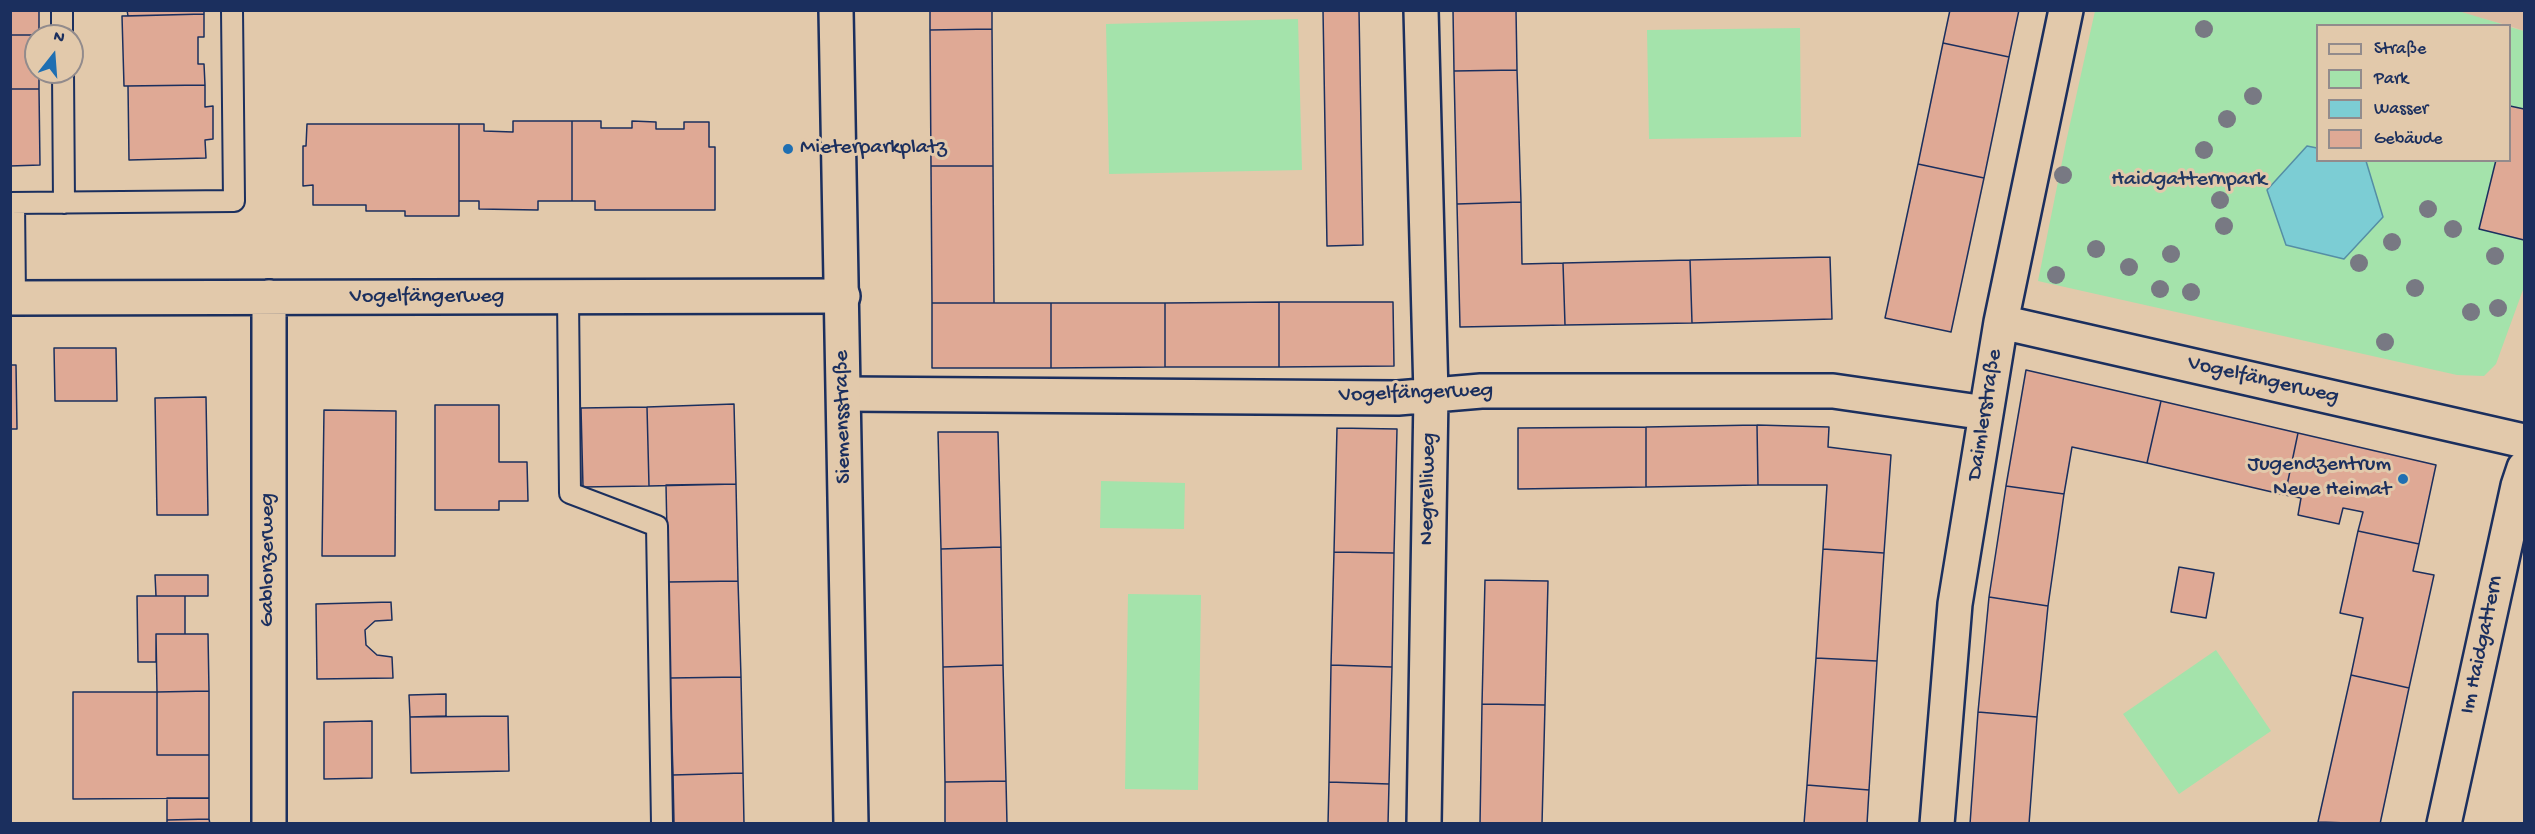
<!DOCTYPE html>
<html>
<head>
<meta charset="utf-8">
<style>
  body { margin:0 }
  #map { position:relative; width:2535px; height:834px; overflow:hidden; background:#e2c9ab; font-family:"Gochi Hand",sans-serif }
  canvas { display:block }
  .frame { position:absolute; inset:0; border:12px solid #1b2f5e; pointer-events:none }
  .legend { position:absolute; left:2316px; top:24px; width:195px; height:138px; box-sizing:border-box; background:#e2c9ab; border:2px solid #928b8c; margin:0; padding:8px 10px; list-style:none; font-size:18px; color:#1b2f5e }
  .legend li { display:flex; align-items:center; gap:12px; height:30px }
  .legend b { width:30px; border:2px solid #928b8c }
  .north { position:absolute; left:24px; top:24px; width:60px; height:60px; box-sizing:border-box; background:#e2c9ab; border:2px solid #928b8c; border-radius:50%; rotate:17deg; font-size:16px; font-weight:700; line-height:24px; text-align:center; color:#1b2f5e }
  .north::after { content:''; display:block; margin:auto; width:21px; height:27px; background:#1f6fb2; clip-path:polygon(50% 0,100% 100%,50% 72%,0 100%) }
</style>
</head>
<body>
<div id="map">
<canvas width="2535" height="834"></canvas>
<div class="frame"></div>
<ul class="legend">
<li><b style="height:8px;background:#e2c9ab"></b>Straße</li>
<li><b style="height:16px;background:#a4e3ab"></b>Park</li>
<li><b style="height:16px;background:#7ccdd4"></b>Wasser</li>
<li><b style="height:16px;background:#dfa995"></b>Gebäude</li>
</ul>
<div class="north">N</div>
</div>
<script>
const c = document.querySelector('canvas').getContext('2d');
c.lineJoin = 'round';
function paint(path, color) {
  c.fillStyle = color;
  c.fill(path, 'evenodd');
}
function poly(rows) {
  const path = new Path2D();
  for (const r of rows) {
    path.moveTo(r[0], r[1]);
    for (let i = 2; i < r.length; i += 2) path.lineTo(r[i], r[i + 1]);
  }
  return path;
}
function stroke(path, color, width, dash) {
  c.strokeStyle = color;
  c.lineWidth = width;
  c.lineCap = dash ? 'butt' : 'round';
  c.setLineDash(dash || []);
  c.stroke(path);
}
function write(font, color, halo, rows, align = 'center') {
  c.font = font + ' "Gochi Hand",sans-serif';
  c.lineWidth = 6;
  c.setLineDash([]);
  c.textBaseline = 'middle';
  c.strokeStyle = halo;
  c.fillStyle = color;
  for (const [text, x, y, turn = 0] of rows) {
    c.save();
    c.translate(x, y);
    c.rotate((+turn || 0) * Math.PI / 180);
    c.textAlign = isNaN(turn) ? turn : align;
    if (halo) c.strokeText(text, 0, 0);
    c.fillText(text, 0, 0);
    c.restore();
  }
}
paint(poly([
  [2455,11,2524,11,2524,31,2510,26]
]), '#ddbca3');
paint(poly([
  [2455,10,2505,25,2318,26,2318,160,2510,160,2510,27,2524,31,2524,287,2496,364,2484,376,2457,375,2038,281,2066,142,2095,11],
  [1298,19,1302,170,1109,174,1106,24],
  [1800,28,1801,137,1649,139,1647,30],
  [1101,481,1185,483,1184,529,1100,528],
  [1128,594,1201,595,1198,790,1125,789],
  [2216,650,2271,731,2179,794,2123,714]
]), '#a4e3ab');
const water = poly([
  [2307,146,2317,148,2318,160,2366,161,2383,217,2344,259,2286,245,2267,190,2307,146]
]);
paint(water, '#7ccdd4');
stroke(water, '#558ea5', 1.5);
const building = poly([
  [10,10,39,10,39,35,10,35,10,10],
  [127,10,204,10,204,14,128,16,127,10],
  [930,10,992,10,992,29,930,30,930,10],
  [1323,10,1359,10,1363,245,1327,246,1323,10],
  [1453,10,1516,10,1517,70,1454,71,1453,10],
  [1950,10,2019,10,2009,57,1943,43,1950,10],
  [204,14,204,37,198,37,198,64,204,64,205,85,124,86,122,16,204,14],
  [992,29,993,166,931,166,930,30,992,29],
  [10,35,39,35,36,36,36,72,39,72,39,89,10,89,10,35],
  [1943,43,2009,57,1984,178,1918,164,1943,43],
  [1517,70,1521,202,1457,204,1454,71,1517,70],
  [205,85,205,107,213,106,213,139,205,140,206,158,129,160,128,86,205,85],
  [10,89,39,89,40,165,10,166,10,89],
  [2510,106,2524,109,2524,240,2479,229,2496,160,2510,160,2510,106],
  [513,121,572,121,572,201,538,201,538,210,479,209,479,201,459,201,459,124,484,124,484,131,513,132,513,121],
  [572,121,601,121,601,128,632,128,632,121,656,122,656,129,684,129,684,122,709,122,709,147,715,147,715,210,595,210,595,201,572,201,572,121],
  [307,124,459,124,459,216,405,216,405,211,366,211,366,205,313,205,313,185,303,186,303,146,306,146,307,124],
  [1918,164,1984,178,1951,332,1885,318,1918,164],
  [931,166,993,166,994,303,932,303,931,166],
  [1521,202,1522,264,1563,263,1565,325,1460,327,1457,204,1521,202],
  [1830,257,1832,319,1692,323,1690,260,1830,257],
  [1690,260,1692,323,1565,325,1563,263,1690,260],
  [1279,302,1393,302,1394,366,1279,367,1279,302],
  [1279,302,1279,367,1165,367,1165,303,1279,302],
  [932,303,1051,303,1051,368,932,368,932,303],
  [1051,303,1165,303,1165,367,1051,368,1051,303],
  [54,348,116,348,117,401,55,401,54,348],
  [10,365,16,365,17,429,10,429,10,365],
  [2026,370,2161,401,2147,463,2072,447,2064,494,2006,486,2026,370],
  [206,397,208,515,157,515,155,398,206,397],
  [2161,401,2298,433,2285,495,2147,463,2161,401],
  [734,404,736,484,649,486,647,407,734,404],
  [435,405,499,405,499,462,527,462,528,501,499,501,499,510,435,510,435,405],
  [647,407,649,486,583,487,581,408,647,407],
  [324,410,396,411,395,556,322,556,324,410],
  [1757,425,1758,485,1646,487,1646,427,1757,425],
  [1757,425,1829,427,1828,447,1891,455,1884,553,1823,549,1827,485,1758,485,1757,425],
  [1646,427,1646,487,1518,489,1518,428,1646,427],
  [1337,428,1397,429,1394,553,1334,552,1337,428],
  [938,432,998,432,1001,547,941,549,938,432],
  [2298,433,2436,465,2419,544,2358,531,2363,512,2343,508,2339,524,2298,515,2301,498,2285,495,2298,433],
  [736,484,738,581,668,582,666,485,736,484],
  [2006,486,2064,494,2048,606,1989,597,2006,486],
  [2358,531,2419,544,2413,571,2434,575,2409,688,2351,675,2363,618,2340,613,2358,531],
  [1001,547,1003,665,943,667,941,549,1001,547],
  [1823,549,1884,553,1877,661,1816,658,1823,549],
  [1334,552,1394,553,1392,667,1331,665,1334,552],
  [2179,567,2214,573,2206,618,2171,612,2179,567],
  [155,575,208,575,208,596,156,596,155,575],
  [1485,580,1548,581,1545,705,1482,704,1485,580],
  [738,581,741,677,670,678,668,582,738,581],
  [137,596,185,596,185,634,156,634,156,662,138,662,137,596],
  [1989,597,2048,606,2037,717,1978,712,1989,597],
  [391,602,392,620,375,621,365,630,366,645,377,655,392,657,393,678,317,679,316,604,391,602],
  [156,634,208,634,209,691,157,692,156,634],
  [1816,658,1877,661,1869,790,1807,785,1816,658],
  [1003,665,1006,781,945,782,943,667,1003,665],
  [1331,665,1392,667,1389,784,1329,782,1331,665],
  [2351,675,2409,688,2380,824,2318,822,2351,675],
  [741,677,743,773,673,775,670,678,741,677],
  [209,691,209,755,157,755,157,692,209,691],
  [73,692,157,692,157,755,209,755,209,798,73,799,73,692],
  [446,694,446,716,410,717,409,695,446,694],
  [1482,704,1545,705,1542,824,1480,824,1482,704],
  [1978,712,2037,717,2029,824,1970,824,1978,712],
  [508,716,509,771,411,773,410,717,508,716],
  [372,721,372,778,324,779,324,722,372,721],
  [743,773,744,824,674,824,673,775,743,773],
  [1006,781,1007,824,945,824,945,782,1006,781],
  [1329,782,1389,784,1388,824,1328,824,1329,782],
  [1807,785,1869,790,1867,824,1804,824,1807,785],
  [167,798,209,798,209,819,167,820,167,798],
  [209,819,210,824,167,824,167,820,209,819]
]);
paint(building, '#dfa995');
stroke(building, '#1b2f5e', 1.5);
const lane = poly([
  [62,10,62,36],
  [63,72,64,203],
  [10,203,234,201,232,10],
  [14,203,15,298],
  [568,297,570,493,657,526,662,824]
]);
const street = poly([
  [1421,10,1431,395,1424,824],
  [269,297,269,824],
  [10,298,843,296],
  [2001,322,2524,441],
  [844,394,1398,398,1481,391,1833,391,1986,413],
  [1937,824,1955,604,2001,322,2066,10]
]);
const secondary = poly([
  [836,10,851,824],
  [2444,824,2518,486,2524,468]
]);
stroke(lane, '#1b2f5e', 24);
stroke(street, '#1b2f5e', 38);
stroke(secondary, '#1b2f5e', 38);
stroke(lane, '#e2c9ab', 20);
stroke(street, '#e2c9ab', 33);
stroke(secondary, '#e2c9ab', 33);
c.fillStyle = '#787983';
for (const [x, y] of [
  [2204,29],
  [2253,96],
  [2227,119],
  [2204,150],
  [2063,175],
  [2220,200],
  [2428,209],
  [2224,226],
  [2453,229],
  [2392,242],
  [2096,249],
  [2171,254],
  [2495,256],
  [2359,263],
  [2129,267],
  [2056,275],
  [2415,288],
  [2160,289],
  [2191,292],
  [2498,308],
  [2471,312],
  [2385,342]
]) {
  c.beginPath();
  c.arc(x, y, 9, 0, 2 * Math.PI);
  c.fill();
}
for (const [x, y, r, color] of [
  [788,149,6,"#1f6fb2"],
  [2403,479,6,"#1f6fb2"]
]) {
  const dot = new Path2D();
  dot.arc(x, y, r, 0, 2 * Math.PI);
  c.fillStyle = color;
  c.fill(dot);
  stroke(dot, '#e2c9ab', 2);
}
write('22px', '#1b2f5e', '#e2c9ab', [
  ["Mieterparkplatz",800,149],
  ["Jugendzentrum",2391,466,"right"],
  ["Neue Heimat",2391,491,"right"]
], 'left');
write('22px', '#223862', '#e2c9ab', [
  ["Haidgatternpark",2189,181]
]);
write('22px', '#1b2f5e', '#e2c9ab', [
  ["Vogelfängerweg",427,298],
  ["Vogelfängerweg",2263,381,13],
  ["Vogelfängerweg",1416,394,-2],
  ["Daimlerstraße",1986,415,-81],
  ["Siemensstraße",844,417,-91],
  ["Negrelliweg",1429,489,-89],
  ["Gablonzerweg",269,560,-90],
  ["Im Haidgattern",2483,645,-78]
]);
</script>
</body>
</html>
